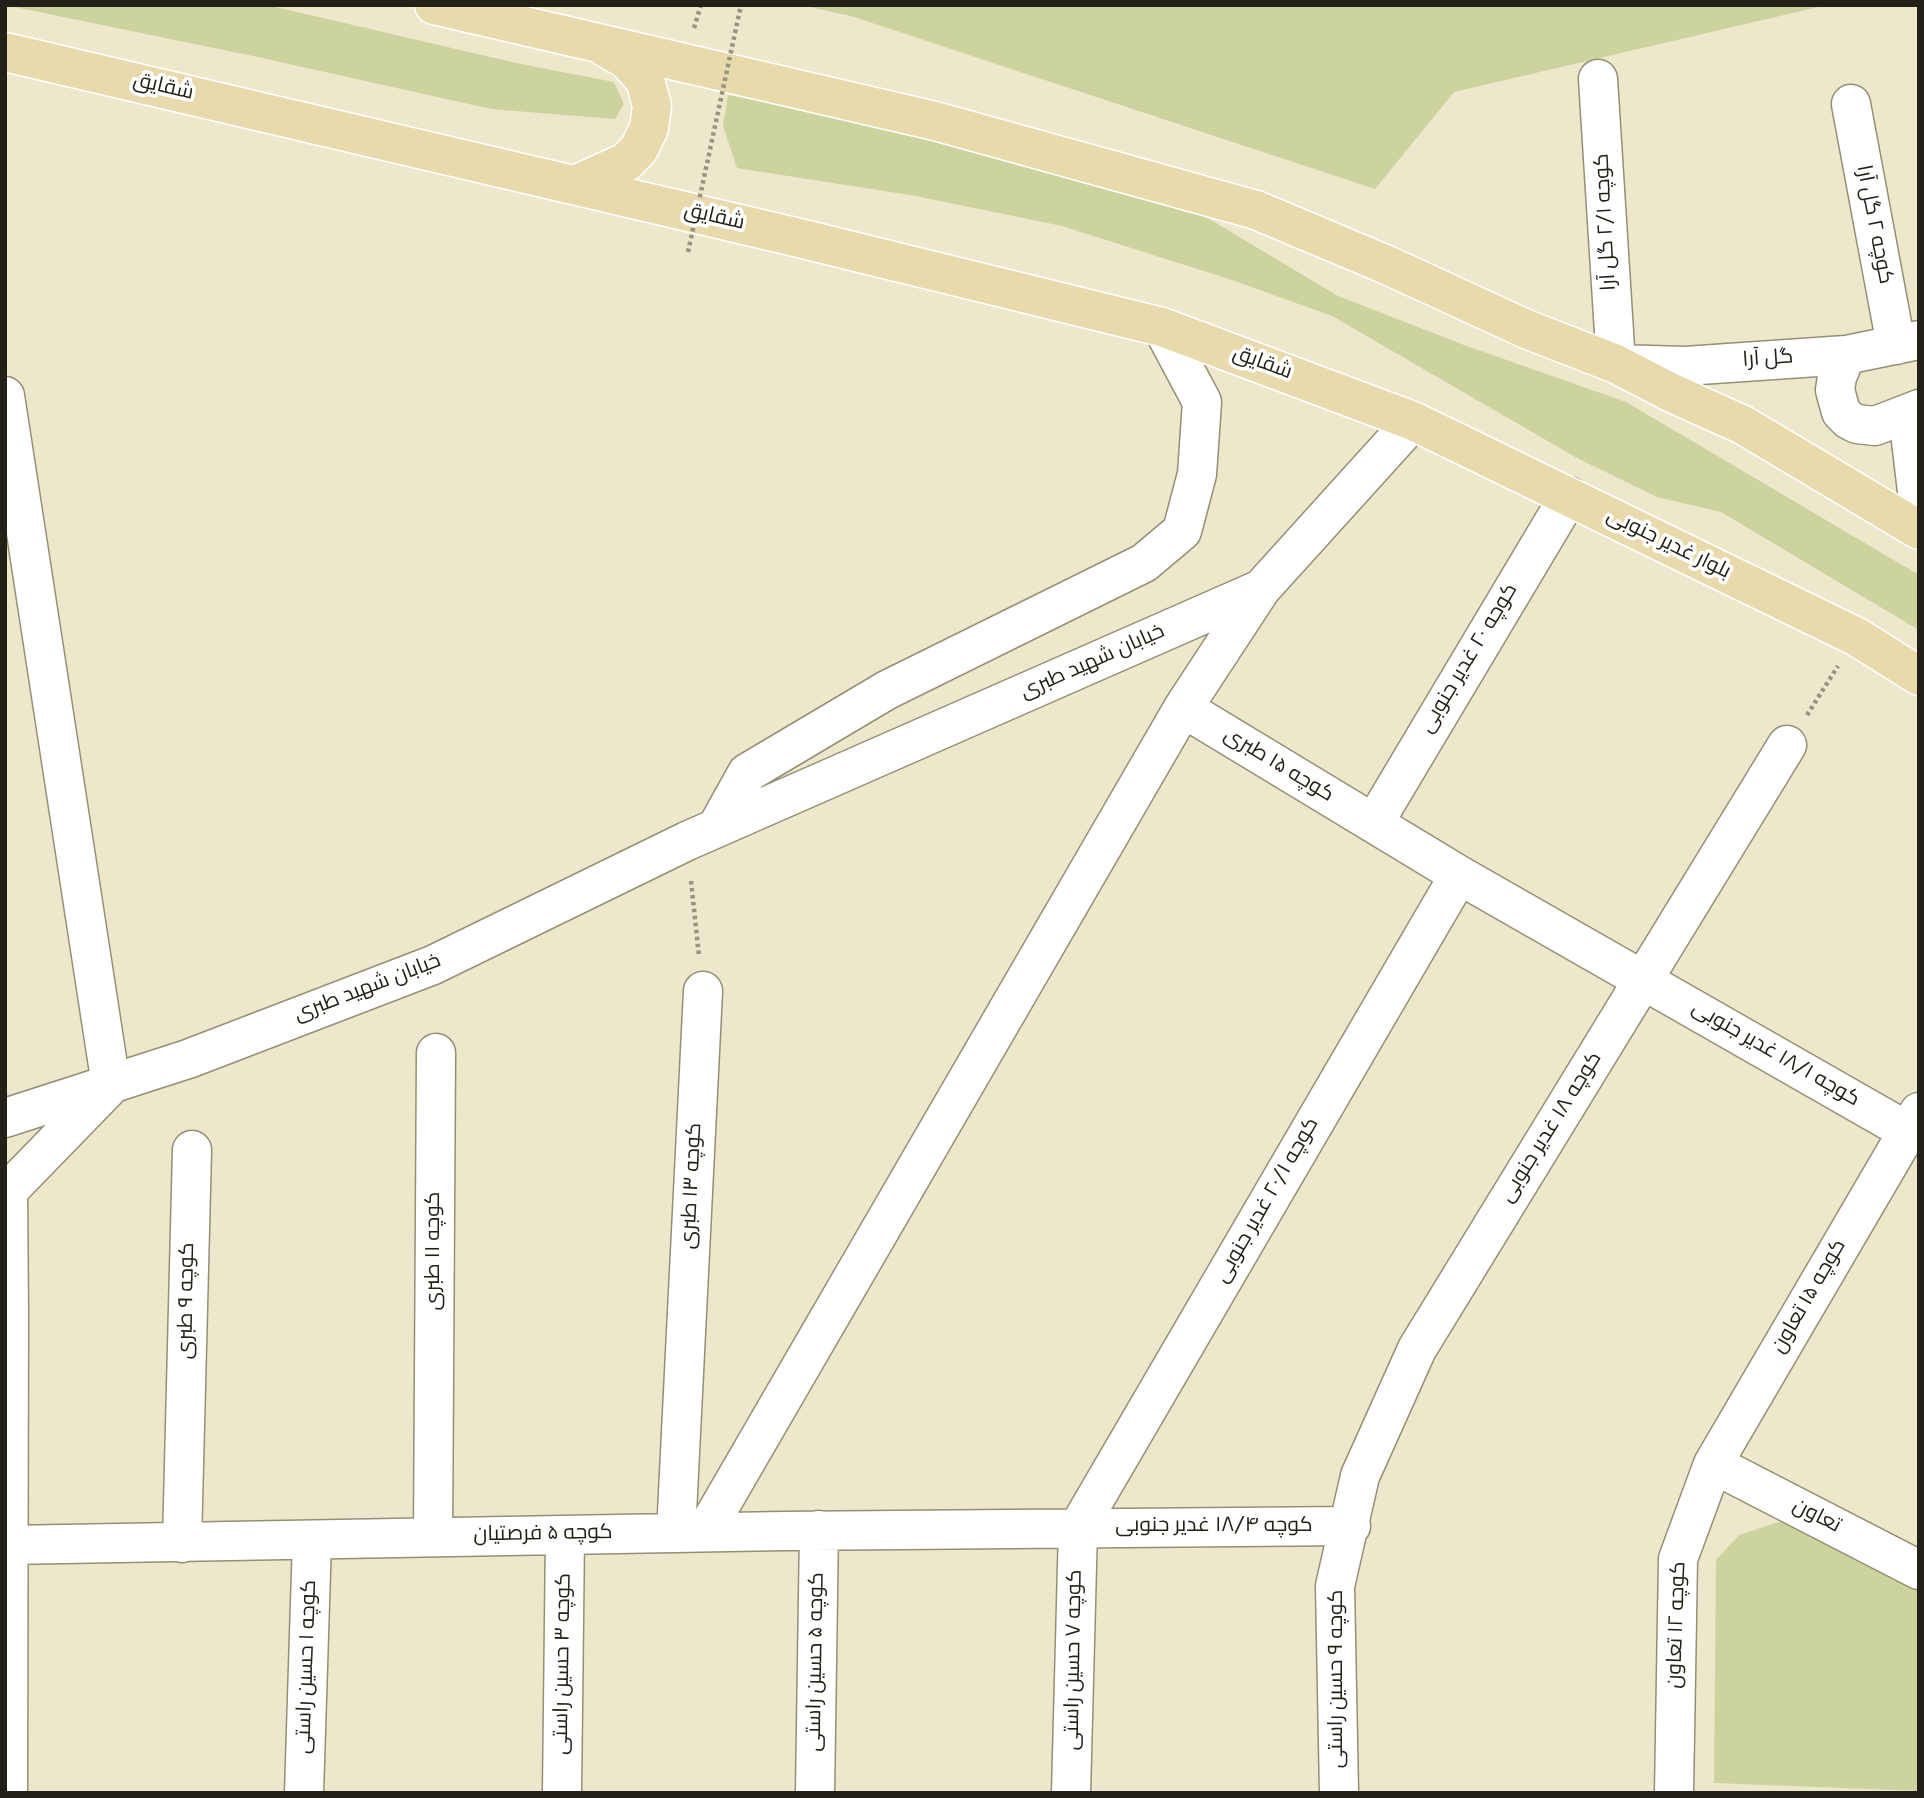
<!DOCTYPE html>
<html>
<head>
<meta charset="utf-8">
<style>
  body { margin:0 }
  #map { position:relative; width:1924px; height:1798px; overflow:hidden; background:#ede7cb; font-family:Overpass,sans-serif }
  canvas { display:block }
  .frame { position:absolute; inset:0; border:7px solid #232117; pointer-events:none }
</style>
</head>
<body>
<div id="map">
<canvas width="1924" height="1798"></canvas>
<div class="frame"></div>
</div>
<script>
const c = document.querySelector('canvas').getContext('2d');
c.lineJoin = 'round';
function paint(path, color) {
  c.fillStyle = color;
  c.fill(path, 'evenodd');
}
function poly(rows) {
  const path = new Path2D();
  for (const r of rows) {
    path.moveTo(r[0], r[1]);
    for (let i = 2; i < r.length; i += 2) path.lineTo(r[i], r[i + 1]);
  }
  return path;
}
function stroke(path, color, width, dash) {
  c.strokeStyle = color;
  c.lineWidth = width;
  c.lineCap = dash ? 'butt' : 'round';
  c.setLineDash(dash || []);
  c.stroke(path);
}
function write(font, color, halo, rows, align = 'center') {
  c.font = font + ' Overpass,Cairo,sans-serif';
  c.lineWidth = 7;
  c.setLineDash([]);
  c.textBaseline = 'middle';
  c.strokeStyle = halo;
  c.fillStyle = color;
  for (const [text, x, y, turn = 0] of rows) {
    c.save();
    c.translate(x, y);
    c.rotate((+turn || 0) * Math.PI / 180);
    c.textAlign = isNaN(turn) ? turn : align;
    if (halo) c.strokeText(text, 0, 0);
    c.fillText(text, 0, 0);
    c.restore();
  }
}
paint(poly([
  [5,5,267,5,516,63,614,82,624,104,615,119,491,109,253,56],
  [800,5,1827,5,1454,92,1375,189,851,16],
  [728,95,942,135,1201,214,1338,296,1464,345,1626,402,1919,575,1919,630,1721,512,1657,497,1577,458,1332,316,1232,280,1062,226,916,196,737,168,723,126],
  [1782,1521,1919,1584,1919,1791,1714,1783,1716,1560,1739,1535]
]), '#cdd39f');
const minor = poly([
  [1598,79,1616,364,1685,366,1846,355,1919,340],
  [1851,104,1896,345],
  [1846,355,1837,377,1835,390,1841,412,1849,420,1857,424,1875,426,1919,409],
  [5,396,111,1085,8,1191],
  [1919,416,1911,441,1919,508],
  [1183,708,1459,875,1907,1131],
  [1374,823,1569,496],
  [717,827,747,773,887,690,1144,563,1182,531,1197,474,1202,402,1162,327],
  [5,1118,188,1059,433,965,687,841,1261,589,1413,421],
  [5,1184,8,1191,9,1314,8,1793],
  [1713,1464,1919,1570],
  [705,1532,1183,708,1261,589],
  [676,1533,703,991],
  [433,1537,436,1053],
  [182,1543,192,1150],
  [8,1545,784,1531,1351,1526],
  [304,1793,312,1540],
  [562,1793,565,1535],
  [815,1793,819,1530],
  [1071,1793,1078,1528,1459,875],
  [1339,1793,1335,1586,1360,1476,1417,1349,1787,745],
  [1674,1793,1678,1559,1713,1464,1919,1112]
]);
const major = poly([
  [434,5,935,121,1256,210,1387,265,1526,329,1616,364,1670,392,1743,425,1919,530],
  [5,52,795,237,1162,327,1413,421,1857,637,1919,676],
  [575,185,626,162,639,149,649,128,652,106,645,80,627,60,606,48]
]);
stroke(minor, '#948f75', 41);
stroke(major, '#fff', 41);
stroke(poly([
  [694,28,701,5],
  [1807,715,1838,666],
  [691,881,699,956]
]), '#97937e', 4.5, [3.5, 3.5]);
stroke(minor, '#fff', 38);
stroke(major, '#e8daad', 38);
stroke(poly([
  [688,252,741,5]
]), '#97937e', 4.5, [3.5, 3.5]);
write('21px', '#232117', '#fff', [
  ["شقایق",163,88,13],
  ["شقایق",714,218,13],
  ["کوچه ۲/۱ گل آرا",1607,222,-93],
  ["کوچه ۲ گل آرا",1873,225,79],
  ["گل آرا",1768,360,-4],
  ["شقایق",1262,364,20],
  ["بلوار غدیر جنوبی",1668,545,26],
  ["کوچه ۲۰ غدیر جنوبی",1470,659,-59],
  ["خیابان شهید طبری",1093,663,-24],
  ["کوچه ۱۵ طبری",1278,766,31],
  ["خیابان شهید طبری",368,989,-21],
  ["کوچه ۱۸/۱ غدیر جنوبی",1775,1055,30],
  ["کوچه ۱۸ غدیر جنوبی",1552,1128,-58],
  ["کوچه ۱۳ طبری",693,1186,-87],
  ["کوچه ۲۰/۱ غدیر جنوبی",1268,1201,-60],
  ["کوچه ۱۱ طبری",435,1251,-90],
  ["کوچه ۱۵ تعاون",1810,1297,-60],
  ["کوچه ۹ طبری",188,1301,-89],
  ["تعاون",1816,1517,27],
  ["کوچه ۱۸/۴ غدیر جنوبی",1214,1527],
  ["کوچه ۵ فرصتیان",543,1535,-1],
  ["کوچه ۱۲ تعاون",1678,1625,-88],
  ["کوچه ۷ حسین راستی",1075,1660,-89],
  ["کوچه ۵ حسین راستی",817,1662,-89],
  ["کوچه ۳ حسین راستی",564,1664,-89],
  ["کوچه ۱ حسین راستی",308,1667,-88],
  ["کوچه ۹ حسین راستی",1338,1679,-90]
]);
</script>
</body>
</html>
